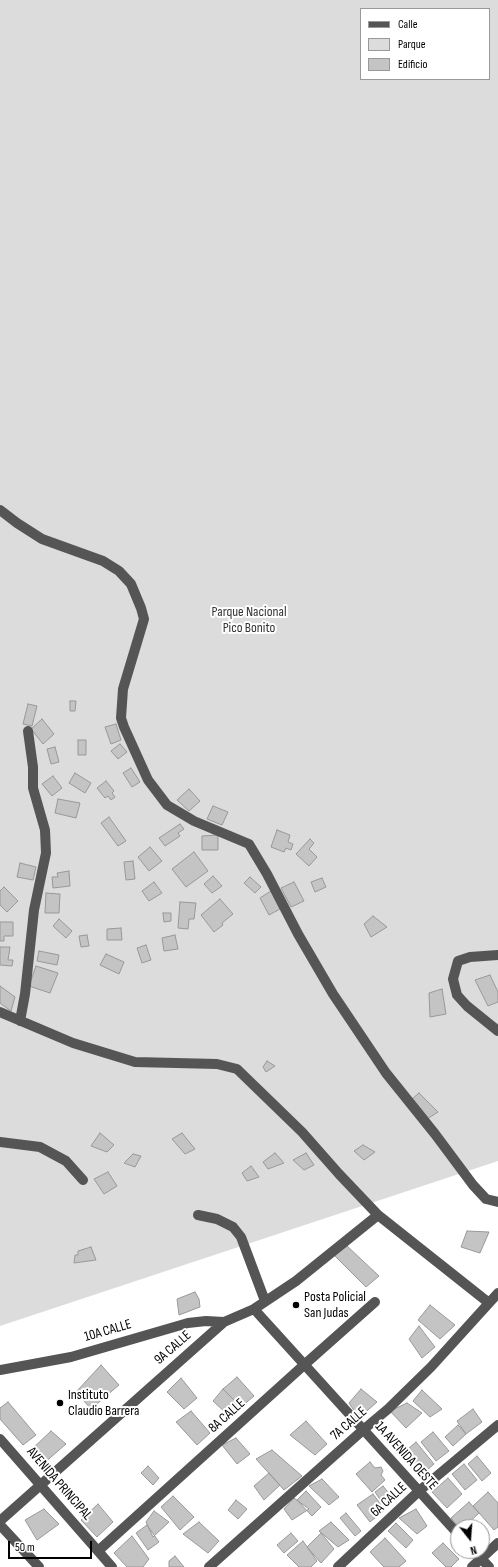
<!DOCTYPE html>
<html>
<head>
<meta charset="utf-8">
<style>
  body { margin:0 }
  #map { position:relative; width:498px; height:1567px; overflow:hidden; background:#fff; font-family:"Sofia Sans Condensed",sans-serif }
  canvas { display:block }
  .legend { position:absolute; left:360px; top:8px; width:130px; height:72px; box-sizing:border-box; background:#fff; border:1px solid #999; margin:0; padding:5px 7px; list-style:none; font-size:12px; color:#000 }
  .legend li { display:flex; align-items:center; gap:8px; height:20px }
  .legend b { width:20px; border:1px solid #999 }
  .north { position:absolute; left:450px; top:1519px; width:40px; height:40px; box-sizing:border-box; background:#fff; border:1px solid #999; border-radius:50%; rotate:163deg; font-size:11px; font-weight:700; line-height:16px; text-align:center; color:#000 }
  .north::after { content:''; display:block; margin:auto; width:14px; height:18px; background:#000; clip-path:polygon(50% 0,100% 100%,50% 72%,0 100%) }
  .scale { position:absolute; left:8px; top:1541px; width:84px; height:18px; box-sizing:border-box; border:2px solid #000; border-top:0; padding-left:5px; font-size:12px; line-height:14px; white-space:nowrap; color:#000; -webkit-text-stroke:3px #fff; paint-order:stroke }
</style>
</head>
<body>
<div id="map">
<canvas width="498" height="1567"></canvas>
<ul class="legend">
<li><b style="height:5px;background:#555"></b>Calle</li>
<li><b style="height:11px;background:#dcdcdc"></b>Parque</li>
<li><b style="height:11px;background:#c4c4c4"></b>Edificio</li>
</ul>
<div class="north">N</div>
<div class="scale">50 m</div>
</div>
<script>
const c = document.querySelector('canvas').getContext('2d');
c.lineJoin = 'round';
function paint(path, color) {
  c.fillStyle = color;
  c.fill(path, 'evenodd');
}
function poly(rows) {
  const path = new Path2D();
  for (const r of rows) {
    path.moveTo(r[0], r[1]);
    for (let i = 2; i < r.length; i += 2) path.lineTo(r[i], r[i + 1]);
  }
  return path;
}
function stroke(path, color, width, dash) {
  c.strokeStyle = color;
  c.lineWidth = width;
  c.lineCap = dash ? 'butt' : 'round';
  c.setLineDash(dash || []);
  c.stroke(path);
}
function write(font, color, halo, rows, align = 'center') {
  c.font = font + ' "Sofia Sans Condensed",sans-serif';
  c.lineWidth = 4;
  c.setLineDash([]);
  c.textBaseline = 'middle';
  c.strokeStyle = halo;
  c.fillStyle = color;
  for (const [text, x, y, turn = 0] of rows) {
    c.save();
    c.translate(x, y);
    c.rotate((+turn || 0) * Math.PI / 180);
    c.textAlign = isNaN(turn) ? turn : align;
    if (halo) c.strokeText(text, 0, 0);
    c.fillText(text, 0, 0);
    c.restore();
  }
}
paint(poly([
  [0,0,498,0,498,1161,0,1326],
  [361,9,489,9,489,79,361,79]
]), '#dcdcdc');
const building = poly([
  [70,701,76,701,75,711,70,711,70,701],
  [28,704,37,706,32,726,23,724,28,704],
  [42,719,54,734,43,744,31,729,42,719],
  [116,724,121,740,111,744,105,727,116,724],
  [78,740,86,740,86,755,78,755,78,740],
  [120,744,127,752,118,759,111,751,120,744],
  [55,747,59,762,51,764,47,749,55,747],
  [131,768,140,782,132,787,123,773,131,768],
  [75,773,91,783,85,793,69,783,75,773],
  [53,776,62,788,52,796,42,784,53,776],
  [106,781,114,791,112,793,115,797,111,800,108,796,105,798,97,788,106,781],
  [189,789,200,801,189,811,177,800,189,789],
  [58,799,80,803,76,818,55,813,58,799],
  [213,806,228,812,222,825,207,819,213,806],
  [109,817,126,841,118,846,101,823,109,817],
  [180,824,184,829,178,833,180,836,165,846,159,838,180,824],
  [277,830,290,835,288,842,293,844,291,850,286,848,284,852,271,847,277,830],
  [218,835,218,850,202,850,202,836,218,835],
  [310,839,314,843,309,849,317,857,309,866,296,854,310,839],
  [150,847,162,861,149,871,138,857,150,847],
  [194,852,208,871,186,887,172,869,194,852],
  [133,861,135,879,126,880,124,862,133,861],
  [20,863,36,867,33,880,17,877,20,863],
  [69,871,70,886,53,888,52,877,58,877,57,873,69,871],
  [213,876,222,886,212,893,204,884,213,876],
  [250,877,261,887,255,893,244,883,250,877],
  [322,878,326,887,315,892,311,882,322,878],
  [154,882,162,893,149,901,142,891,154,882],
  [294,882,304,901,291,907,281,888,294,882],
  [4,887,18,901,7,912,0,905,0,891,4,887],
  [271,891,280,909,269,915,260,898,271,891],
  [46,893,60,894,59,913,45,913,46,893],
  [220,899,233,914,222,923,223,925,214,932,201,915,220,899],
  [180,902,196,903,194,919,189,919,188,929,178,928,180,902],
  [163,913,171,913,171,921,164,922,163,913],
  [373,916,387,927,371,937,364,924,373,916],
  [59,919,72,931,66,938,53,926,59,919],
  [0,922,13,922,13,936,4,936,4,941,0,941,0,922],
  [121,928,122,940,107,940,107,929,121,928],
  [87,935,89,946,81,947,79,936,87,935],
  [175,935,178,949,164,951,162,938,175,935],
  [146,945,151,960,142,963,137,948,146,945],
  [0,947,10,947,8,960,13,960,12,966,0,965,0,947],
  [39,951,59,955,57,965,37,961,39,951],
  [106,954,124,962,119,974,100,965,106,954],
  [36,966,58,973,50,993,29,986,36,966],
  [490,975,498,992,498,1002,488,1006,475,980,490,975],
  [0,986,15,997,11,1011,0,1003,0,986],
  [442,989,446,1014,430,1017,429,993,442,989],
  [267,1061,275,1066,266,1072,263,1067,267,1061],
  [419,1093,438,1112,427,1119,412,1099,419,1093],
  [100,1133,114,1145,107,1152,91,1146,100,1133],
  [182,1133,195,1149,185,1154,172,1139,182,1133],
  [363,1145,375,1152,364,1160,354,1151,363,1145],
  [275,1153,284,1163,268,1169,263,1162,275,1153],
  [306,1153,314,1165,304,1170,293,1160,306,1153],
  [133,1154,141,1156,135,1167,124,1163,133,1154],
  [251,1166,259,1177,247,1181,242,1173,251,1166],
  [108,1172,117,1186,104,1194,94,1179,108,1172],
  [467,1231,489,1232,480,1253,461,1247,467,1231],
  [347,1246,379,1276,366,1287,333,1254,347,1246],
  [91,1247,96,1260,74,1263,75,1255,78,1255,78,1251,91,1247],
  [195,1292,199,1299,200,1307,179,1315,177,1299,195,1292],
  [430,1305,455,1325,440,1339,418,1320,430,1305],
  [419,1326,435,1347,422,1358,409,1339,419,1326],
  [101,1365,119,1385,91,1409,76,1392,101,1365],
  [237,1377,254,1396,241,1407,223,1389,237,1377],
  [181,1378,197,1398,184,1409,167,1392,181,1378],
  [223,1389,241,1407,228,1415,213,1401,223,1389],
  [361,1389,377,1402,359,1418,349,1403,361,1389],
  [422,1390,442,1409,430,1417,413,1401,422,1390],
  [8,1402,36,1435,23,1445,0,1419,0,1408,8,1402],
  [407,1403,422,1413,406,1428,390,1411,407,1403],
  [473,1409,482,1422,466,1434,457,1421,473,1409],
  [191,1411,210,1433,197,1445,176,1422,191,1411],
  [306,1421,327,1444,315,1455,290,1435,306,1421],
  [458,1425,466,1434,453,1446,445,1437,458,1425],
  [51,1431,66,1444,43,1464,30,1451,51,1431],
  [433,1432,449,1451,436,1461,421,1442,433,1432],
  [236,1438,250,1454,237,1464,222,1445,236,1438],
  [416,1442,434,1464,419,1477,401,1455,416,1442],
  [272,1450,302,1476,284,1490,256,1459,272,1450],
  [477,1456,491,1473,482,1481,468,1464,477,1456],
  [370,1462,375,1468,381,1467,383,1471,381,1475,385,1480,372,1492,356,1474,370,1462],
  [464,1464,477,1480,465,1490,452,1474,464,1464],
  [148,1466,159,1478,153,1485,141,1473,148,1466],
  [269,1473,280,1485,264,1500,254,1486,269,1473],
  [448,1478,462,1494,447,1508,432,1492,448,1478],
  [322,1479,339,1497,329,1505,309,1486,322,1479],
  [383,1486,392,1497,383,1504,375,1492,383,1486],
  [306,1491,321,1507,312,1516,297,1500,306,1491],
  [488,1492,498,1503,498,1527,494,1530,473,1506,488,1492],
  [373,1494,385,1510,370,1522,357,1505,373,1494],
  [173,1496,194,1517,180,1530,161,1507,173,1496],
  [294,1498,309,1509,292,1520,284,1509,294,1498],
  [236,1500,247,1509,238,1519,228,1510,236,1500],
  [469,1502,479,1513,464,1527,459,1527,451,1518,469,1502],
  [98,1504,113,1522,97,1537,81,1520,98,1504],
  [44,1509,59,1524,37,1540,25,1520,44,1509],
  [416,1509,427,1526,417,1534,399,1518,416,1509],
  [154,1511,169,1522,153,1537,146,1522,154,1511],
  [346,1513,361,1531,355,1536,340,1518,346,1513],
  [199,1522,219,1541,208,1553,183,1534,199,1522],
  [331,1522,349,1540,338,1547,319,1531,331,1522],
  [396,1523,413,1540,406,1548,388,1531,396,1523],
  [147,1525,159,1542,148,1550,136,1533,147,1525],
  [291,1533,298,1541,284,1553,277,1545,291,1533],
  [321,1533,334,1549,321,1563,307,1547,321,1533],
  [132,1536,149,1559,143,1567,127,1567,114,1553,132,1536],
  [385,1538,406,1561,399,1567,384,1567,370,1552,385,1538],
  [303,1541,317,1561,311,1567,299,1567,287,1555,303,1541],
  [443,1543,459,1559,451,1567,446,1567,432,1553,443,1543],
  [175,1556,184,1567,169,1567,169,1561,175,1556]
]);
paint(building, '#c4c4c4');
stroke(building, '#999', 1);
stroke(poly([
  [0,510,17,523,42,539,103,561,119,571,131,584,141,608,144,619,123,689,121,718,124,727,148,780,167,805,194,821,249,844,267,874,298,934,333,994,386,1073,435,1134,473,1185,486,1199,498,1202],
  [498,955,470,957,458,961,453,979,457,995,467,1006,498,1031],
  [0,1012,73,1043,135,1062,217,1064,237,1069,302,1132,339,1174,378,1215,489,1303],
  [20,1021,25,994,34,910,46,853,45,830,33,788,33,767,28,731],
  [0,1142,40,1147,66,1161,83,1180],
  [198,1215,217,1219,233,1227,241,1237,265,1301],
  [254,1309,458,1534],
  [0,1370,71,1357,188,1323,206,1321,224,1322],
  [0,1439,112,1567],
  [0,1521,224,1322,254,1309,296,1281,378,1215],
  [0,1525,39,1567],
  [98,1551,304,1365,375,1302],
  [474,1551,489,1567],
  [209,1567,363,1430,388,1409,431,1367,498,1293],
  [338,1567,419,1491,498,1425],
  [472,1567,498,1543]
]), '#555', 10);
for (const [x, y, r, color] of [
  [296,1305,4,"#000"],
  [60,1403,4,"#000"]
]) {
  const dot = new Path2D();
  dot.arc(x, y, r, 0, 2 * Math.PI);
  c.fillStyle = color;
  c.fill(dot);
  stroke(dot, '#fff', 1.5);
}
write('14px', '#333', '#fff', [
  ["Parque Nacional",249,612],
  ["Pico Bonito",249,628]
]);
write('14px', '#000', '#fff', [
  ["Posta Policial",304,1297],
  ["San Judas",304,1313],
  ["Instituto",68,1395],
  ["Claudio Barrera",68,1411]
], 'left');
write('14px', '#000', '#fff', [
  ["10A CALLE",108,1331,-16],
  ["9A CALLE",173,1348,-41],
  ["8A CALLE",227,1416,-42],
  ["7A CALLE",349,1424,-41],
  ["1A AVENIDA OESTE",406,1456,48],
  ["AVENIDA PRINCIPAL",59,1484,49],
  ["6A CALLE",389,1500,-43]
]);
</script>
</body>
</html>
